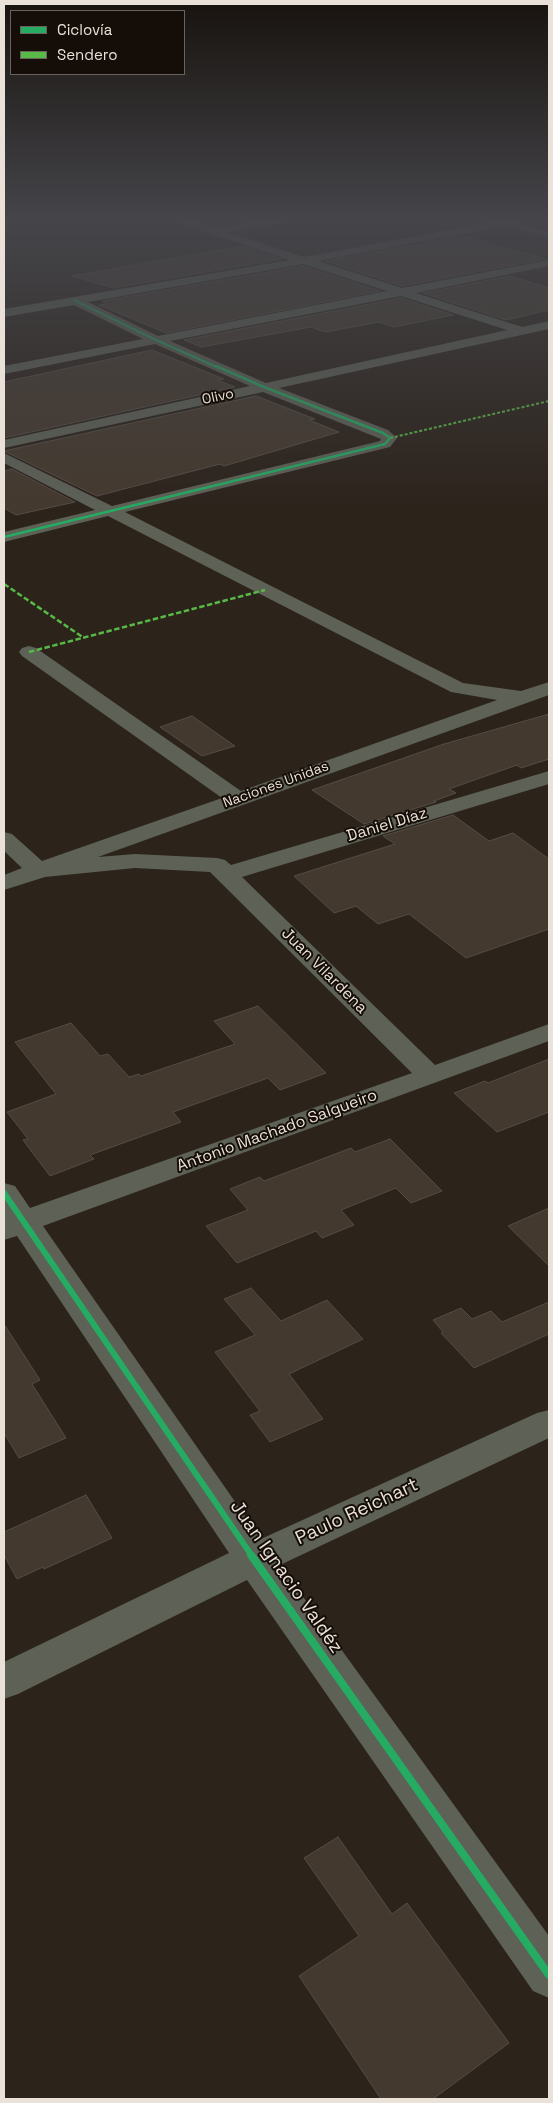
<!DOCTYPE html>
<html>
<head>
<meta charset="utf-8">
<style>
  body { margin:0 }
  #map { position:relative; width:553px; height:2103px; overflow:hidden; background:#2c231b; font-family:"Space Grotesk",sans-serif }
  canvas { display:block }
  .frame { position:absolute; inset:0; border:5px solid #eae1d8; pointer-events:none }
  .legend { position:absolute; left:10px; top:10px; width:175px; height:65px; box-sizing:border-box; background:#150e08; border:1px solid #6a625b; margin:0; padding:6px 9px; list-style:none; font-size:15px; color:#eae1d8 }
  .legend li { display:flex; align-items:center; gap:10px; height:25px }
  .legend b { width:25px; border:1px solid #6a625b }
</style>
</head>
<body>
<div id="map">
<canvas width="553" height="2103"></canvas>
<div class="frame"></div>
<ul class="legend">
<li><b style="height:6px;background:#26ab63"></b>Ciclovía</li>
<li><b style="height:6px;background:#58b947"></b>Sendero</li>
</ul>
</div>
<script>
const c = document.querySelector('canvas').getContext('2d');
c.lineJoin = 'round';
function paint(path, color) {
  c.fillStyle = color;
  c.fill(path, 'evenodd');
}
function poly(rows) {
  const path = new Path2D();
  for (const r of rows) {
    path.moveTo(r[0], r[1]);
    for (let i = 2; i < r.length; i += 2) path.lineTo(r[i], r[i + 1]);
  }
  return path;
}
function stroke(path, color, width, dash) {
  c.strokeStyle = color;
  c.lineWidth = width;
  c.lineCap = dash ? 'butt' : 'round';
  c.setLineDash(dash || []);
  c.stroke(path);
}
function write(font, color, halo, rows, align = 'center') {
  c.font = font + ' "Space Grotesk",sans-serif';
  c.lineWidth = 4;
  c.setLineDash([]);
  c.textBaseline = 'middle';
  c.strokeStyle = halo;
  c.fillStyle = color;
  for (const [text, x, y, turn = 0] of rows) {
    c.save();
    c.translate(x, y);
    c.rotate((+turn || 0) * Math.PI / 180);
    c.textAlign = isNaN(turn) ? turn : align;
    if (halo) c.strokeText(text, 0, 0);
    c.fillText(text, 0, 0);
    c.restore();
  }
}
const building = poly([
  [463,236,545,259,402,286,326,261,463,236],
  [243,246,282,259,113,288,72,276,243,246],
  [303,266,380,291,166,333,99,305,108,304,102,301,303,266],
  [510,276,549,288,549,310,506,320,423,293,510,276],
  [401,298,453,315,394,327,379,322,325,332,311,327,201,347,184,340,401,298],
  [152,350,224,379,217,380,235,387,4,438,4,382,152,350],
  [256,396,315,419,309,420,339,432,224,466,220,464,97,496,4,451,256,396],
  [12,469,75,502,16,515,4,508,4,471,12,469],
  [549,714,549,759,521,768,517,765,449,789,456,793,434,801,436,802,364,824,312,790,444,744,549,714],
  [192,716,235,746,202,756,160,727,192,716],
  [453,815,489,841,513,833,549,859,549,929,466,958,409,914,378,924,356,906,334,913,294,876,395,844,383,836,453,815],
  [258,1006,326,1073,280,1090,268,1078,173,1112,181,1122,90,1155,94,1159,50,1176,23,1140,28,1139,7,1112,56,1094,15,1042,71,1023,100,1056,108,1054,129,1077,139,1074,141,1076,235,1044,214,1021,258,1006],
  [549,1059,549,1112,497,1132,454,1093,485,1081,488,1083,549,1059],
  [390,1139,442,1191,411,1203,396,1188,341,1210,354,1225,322,1238,316,1231,237,1263,206,1226,248,1210,230,1189,260,1177,264,1181,351,1148,355,1152,390,1139],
  [549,1208,549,1266,508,1226,549,1208],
  [251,1288,281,1321,327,1300,363,1339,289,1374,323,1419,270,1442,250,1415,260,1411,215,1352,255,1335,224,1299,251,1288],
  [549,1302,549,1334,474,1368,441,1333,443,1332,433,1320,461,1308,472,1319,491,1311,502,1322,549,1302],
  [4,1324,40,1380,32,1384,66,1438,19,1458,4,1433,4,1324],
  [86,1495,112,1538,44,1569,43,1567,17,1579,4,1555,4,1532,86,1495],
  [338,1837,392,1914,407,1903,509,2043,433,2099,381,2099,299,1976,359,1936,304,1858,338,1837]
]);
paint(building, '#44392e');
stroke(building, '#544d46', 1);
paint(poly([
  [171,219,186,219,216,228,272,219,295,219,290,222,227,232,304,257,491,222,491,219,517,219,519,221,518,223,549,232,549,238,505,226,318,261,402,288,549,260,549,266,416,293,522,327,549,321,549,329,279,388,388,430,397,438,390,447,125,512,463,683,521,691,549,682,549,695,98,857,135,854,217,858,225,860,231,865,549,771,549,784,242,877,435,1065,549,1024,549,1041,43,1226,261,1539,537,1413,549,1410,549,1438,280,1565,549,1936,549,1998,533,1991,247,1580,18,1694,4,1699,4,1662,229,1553,17,1236,4,1240,4,1183,15,1186,30,1208,412,1073,210,872,135,868,45,877,4,890,4,875,22,868,4,851,4,832,12,834,42,861,222,798,22,656,19,652,22,648,29,646,36,648,241,791,497,700,451,692,108,516,4,542,4,532,95,510,4,463,4,453,112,506,380,441,381,439,263,392,4,448,4,440,250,386,155,344,4,374,4,366,143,339,74,305,4,317,4,309,290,260,172,221,171,219],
  [303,264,387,291,158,336,88,302,303,264],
  [401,296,507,330,266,383,170,341,401,296]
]), '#5d6156');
stroke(poly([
  [390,438,549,401]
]), '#58b947', 2, [3, 2]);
stroke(poly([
  [4,584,84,638],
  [29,652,265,590]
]), '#58b947', 2.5, [5.5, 2.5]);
stroke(poly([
  [74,300,156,340,219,368]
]), '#26ab63', 2);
stroke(poly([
  [4,537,385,444,390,438,383,433,264,387,216,366]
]), '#26ab63', 2.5);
stroke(poly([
  [4,1193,252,1556]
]), '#26ab63', 6);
stroke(poly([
  [251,1555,549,1975]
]), '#26ab63', 8);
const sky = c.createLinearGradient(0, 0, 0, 513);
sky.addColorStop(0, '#18130f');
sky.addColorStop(0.43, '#45454a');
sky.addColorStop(1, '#45454a00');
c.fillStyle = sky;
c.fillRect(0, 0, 553, 513);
write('14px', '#eae1d8', '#150e08', [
  ["Olivo",218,397,-12],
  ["Naciones Unidas",276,785,-20]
]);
write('16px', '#eae1d8', '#150e08', [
  ["Daniel Díaz",387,825,-17],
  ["Juan Vilardena",324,971,45],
  ["Antonio Machado Salgueiro",277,1131,-20]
]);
write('19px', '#eae1d8', '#150e08', [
  ["Paulo Reichart",357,1512,-25],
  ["Juan Ignacio Valdéz",286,1577,55]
]);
</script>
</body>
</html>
